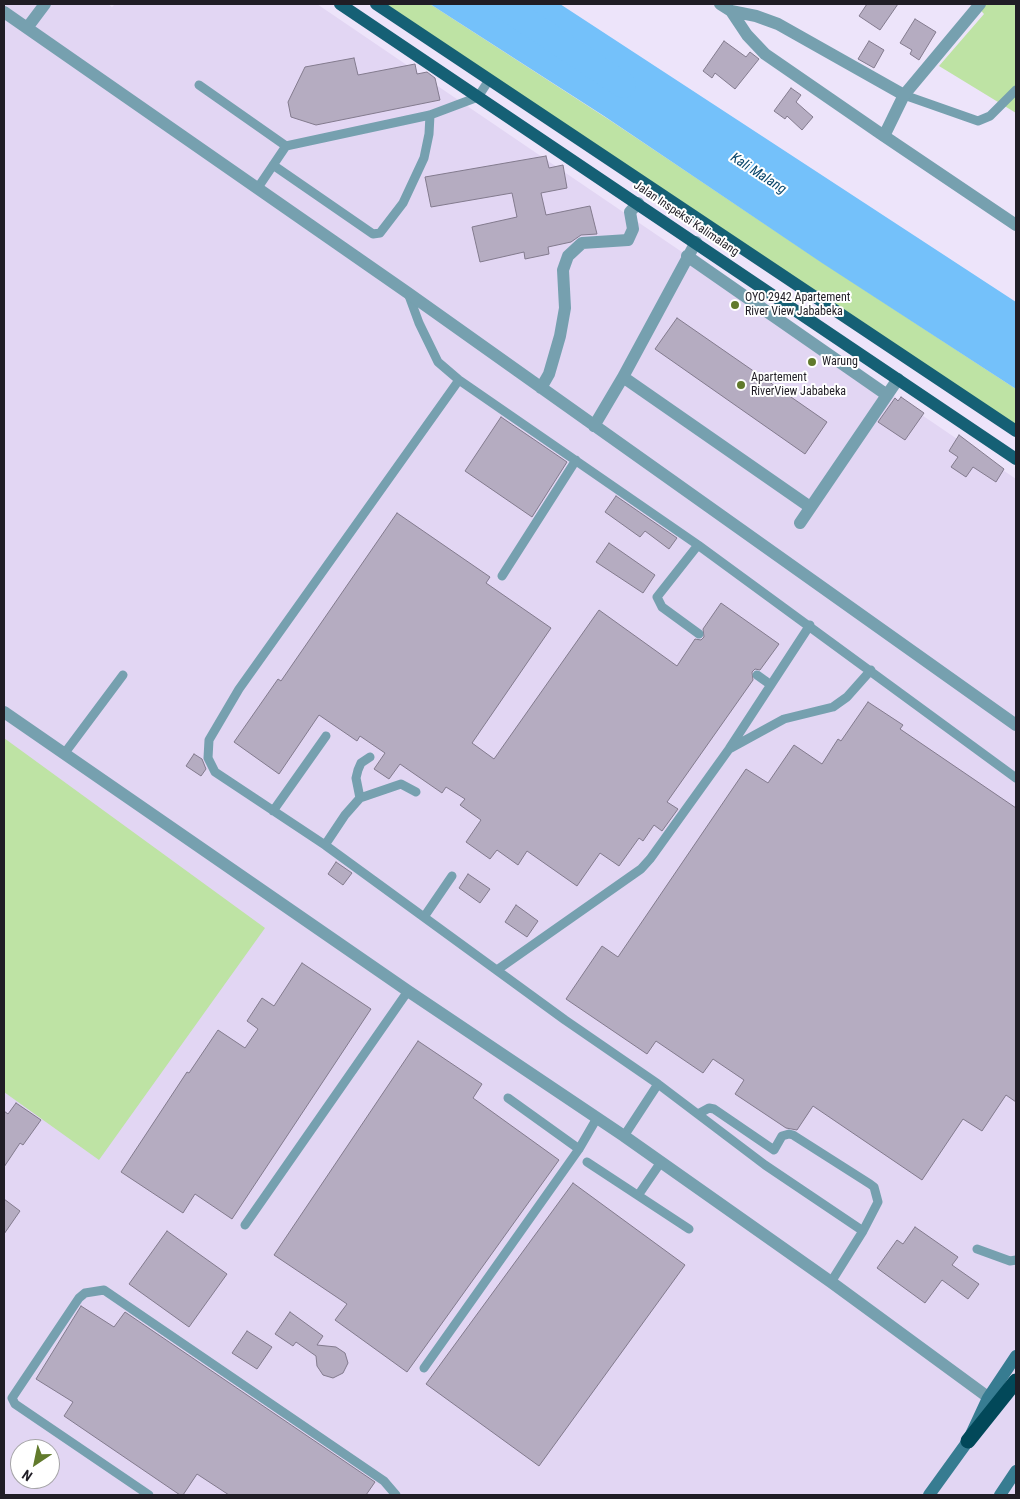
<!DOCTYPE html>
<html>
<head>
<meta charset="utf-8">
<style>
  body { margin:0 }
  #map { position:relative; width:1020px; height:1499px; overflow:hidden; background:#ede4fa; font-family:"Roboto Condensed",sans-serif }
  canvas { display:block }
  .frame { position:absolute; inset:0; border:5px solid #201d25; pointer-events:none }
  .north { position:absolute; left:10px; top:1439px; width:50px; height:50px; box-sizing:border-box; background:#fff; border:1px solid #a6a5a8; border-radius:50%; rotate:214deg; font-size:14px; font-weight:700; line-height:20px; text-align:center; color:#201d25 }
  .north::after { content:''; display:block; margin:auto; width:18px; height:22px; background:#617a2c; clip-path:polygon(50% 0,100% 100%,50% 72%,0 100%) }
</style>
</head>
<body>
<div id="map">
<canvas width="1020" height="1499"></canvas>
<div class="frame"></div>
<div class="north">N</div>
</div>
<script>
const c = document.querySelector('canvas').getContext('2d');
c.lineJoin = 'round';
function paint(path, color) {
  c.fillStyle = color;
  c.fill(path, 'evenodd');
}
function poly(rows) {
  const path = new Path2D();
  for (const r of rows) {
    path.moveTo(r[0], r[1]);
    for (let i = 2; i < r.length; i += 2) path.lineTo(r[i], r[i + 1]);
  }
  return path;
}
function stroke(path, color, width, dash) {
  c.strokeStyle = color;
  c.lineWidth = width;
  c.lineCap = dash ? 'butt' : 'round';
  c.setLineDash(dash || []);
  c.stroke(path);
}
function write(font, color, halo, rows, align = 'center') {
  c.font = font + ' "Roboto Condensed",sans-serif';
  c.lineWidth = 4;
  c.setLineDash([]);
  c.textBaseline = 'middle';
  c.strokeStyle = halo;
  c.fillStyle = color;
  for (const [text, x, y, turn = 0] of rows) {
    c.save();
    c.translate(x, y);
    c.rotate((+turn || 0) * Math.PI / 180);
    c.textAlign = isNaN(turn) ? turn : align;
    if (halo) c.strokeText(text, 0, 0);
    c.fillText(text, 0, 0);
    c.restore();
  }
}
paint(poly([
  [4,4,108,4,112,7,115,4,317,4,1016,479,1016,1495,4,1495],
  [20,1449,50,1449,50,1479,20,1479]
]), '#e2d6f3');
paint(poly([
  [376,4,430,4,611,121,814,257,1016,389,1016,431],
  [975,4,1016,4,1016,113,939,66,984,14],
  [4,738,265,928,99,1160,4,1092]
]), '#bee3a4');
paint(poly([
  [430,4,560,4,1016,302,1016,389,822,263,604,116]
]), '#74c1fa');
stroke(poly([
  [500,4,623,85]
]), '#74c1fa', 26);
const building = poly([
  [867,4,898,4,880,30,859,16,867,4],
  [915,19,936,32,919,60,910,54,912,50,900,43,915,19],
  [724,41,746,57,750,52,759,59,735,89,715,73,712,78,703,71,724,41],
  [869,41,884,50,874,68,858,59,869,41],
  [354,58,358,75,415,64,417,74,427,72,435,78,440,100,316,125,291,117,288,102,305,67,354,58],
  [791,88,801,95,796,102,813,117,802,130,787,116,785,119,774,111,791,88],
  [546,156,549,168,563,165,567,188,541,193,546,215,590,206,597,234,581,235,571,242,548,247,549,254,525,259,524,252,480,262,472,227,517,217,512,193,431,207,425,177,546,156],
  [677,318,827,422,805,454,655,349,677,318],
  [901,397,924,413,905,440,878,422,895,398,898,401,901,397],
  [501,417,567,462,532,517,465,471,501,417],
  [959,435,1004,469,996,482,973,467,966,477,951,467,958,457,949,451,959,435],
  [616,496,677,538,669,549,645,531,640,537,605,512,616,496],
  [397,513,490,577,486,583,551,628,472,743,494,759,599,610,677,666,695,639,701,640,704,637,703,629,721,603,779,644,760,670,755,669,752,672,753,680,667,802,678,809,662,831,654,825,643,841,639,838,619,866,600,853,577,886,527,851,518,865,497,850,490,859,466,842,481,820,460,805,465,799,446,787,442,793,400,764,389,779,374,769,385,753,360,736,357,741,319,715,279,774,234,742,278,679,281,681,397,513],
  [609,543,655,575,643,593,596,562,609,543],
  [868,702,903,725,900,729,1016,808,1016,1102,1006,1095,982,1131,963,1119,922,1180,813,1106,797,1130,786,1128,735,1094,744,1080,713,1059,703,1073,656,1041,647,1054,566,999,602,946,618,957,746,769,768,783,794,745,822,764,838,739,841,741,868,702],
  [194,754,202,759,206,769,201,776,186,766,194,754],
  [336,862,352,873,343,885,328,874,336,862],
  [468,874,490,889,480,903,459,888,468,874],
  [516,905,538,921,527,937,505,922,516,905],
  [302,963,371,1009,232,1219,195,1194,183,1213,121,1172,187,1072,189,1073,218,1030,245,1048,258,1029,247,1021,262,998,274,1006,302,963],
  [418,1041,482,1084,473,1098,559,1160,407,1372,335,1320,347,1304,274,1255,418,1041],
  [16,1103,41,1120,23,1145,20,1143,4,1167,4,1111,8,1114,16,1103],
  [573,1183,685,1265,539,1466,426,1384,573,1183],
  [4,1199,20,1211,4,1234,4,1199],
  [915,1227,958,1257,952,1265,979,1284,968,1299,942,1280,925,1303,877,1268,897,1240,903,1244,915,1227],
  [167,1231,227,1274,189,1327,129,1284,167,1231],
  [81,1306,114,1327,125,1312,375,1482,366,1495,229,1495,197,1474,183,1495,180,1495,64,1416,73,1402,36,1379,81,1306],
  [290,1312,323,1336,317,1345,336,1347,345,1353,348,1363,343,1373,333,1378,323,1375,317,1366,316,1356,296,1342,293,1346,275,1334,290,1312],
  [247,1331,272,1347,257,1369,232,1353,247,1331]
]);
paint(building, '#b5acc1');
stroke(building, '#837b8e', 1);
stroke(poly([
  [199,85,286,146],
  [904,95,978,121,990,116,1016,90],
  [273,165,373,234,380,233,403,203,424,158,429,134,430,115],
  [257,189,286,146,430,115,478,97,489,80],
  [408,293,419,323,438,362,459,380,698,545,1016,778],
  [459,380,239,689,209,740,208,758,215,772,325,845,565,1020,658,1084,624,1136],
  [698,545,657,597,662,607,699,634],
  [502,576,576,460],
  [757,675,771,685],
  [731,748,784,719,833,707,847,697,871,670],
  [64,754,123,675],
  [360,798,356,778,358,770,361,763,370,757],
  [273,811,326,736],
  [325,845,345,815,360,798,401,784,416,792],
  [424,917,452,876],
  [497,970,641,869,650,859,729,749,810,625],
  [658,1084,765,1165,863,1231,878,1202,874,1187,870,1184,793,1135,789,1134,782,1136,774,1150,714,1109,709,1108,698,1114],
  [508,1098,579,1149],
  [587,1162,689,1229],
  [639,1194,661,1162],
  [245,1225,408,991],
  [977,1249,1010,1261,1016,1260],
  [831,1282,863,1231],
  [424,1368,579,1149,597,1118],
  [149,1495,15,1404,12,1398,79,1298,85,1293,104,1290,384,1481,396,1495]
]), '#76a0af', 9);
stroke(poly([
  [720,4,731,11,756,16,778,24,904,95],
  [980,4,904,95,884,136,1016,225],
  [731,11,747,35,765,54,884,136],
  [4,12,408,293,1016,725],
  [27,28,45,4],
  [696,242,623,377,810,507],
  [687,256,887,395],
  [541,388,549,374,560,336,565,308,563,270,568,256,582,243,628,240,633,229,630,212,638,203],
  [594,426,623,377],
  [800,523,898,379],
  [4,712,408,991,624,1136,831,1282,996,1403]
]), '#76a0af', 12);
stroke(poly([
  [929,1495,968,1441,988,1398,1016,1356],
  [1000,1495,1016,1471]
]), '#377c91', 12);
stroke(poly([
  [340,4,1016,459],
  [376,4,1016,431]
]), '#156075', 12);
stroke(poly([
  [968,1441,1016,1381]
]), '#024859', 15);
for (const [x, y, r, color] of [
  [735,305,5,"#617a2c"],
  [812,362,5,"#617a2c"],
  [741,385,5,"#617a2c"]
]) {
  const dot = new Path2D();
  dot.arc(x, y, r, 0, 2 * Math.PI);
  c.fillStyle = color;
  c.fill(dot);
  stroke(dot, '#fff', 2);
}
write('12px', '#201d25', '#fff', [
  ["Jalan Inspeksi Kalimalang",686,219,34]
]);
write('12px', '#201d25', '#fff', [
  ["OYO 2942 Apartement",745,298],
  ["River View Jababeka",745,312],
  ["Warung",822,362],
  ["Apartement",751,378],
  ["RiverView Jababeka",751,392]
], 'left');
write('italic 14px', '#09476c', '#fff', [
  ["Kali Malang",758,174,33]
]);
</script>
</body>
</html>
